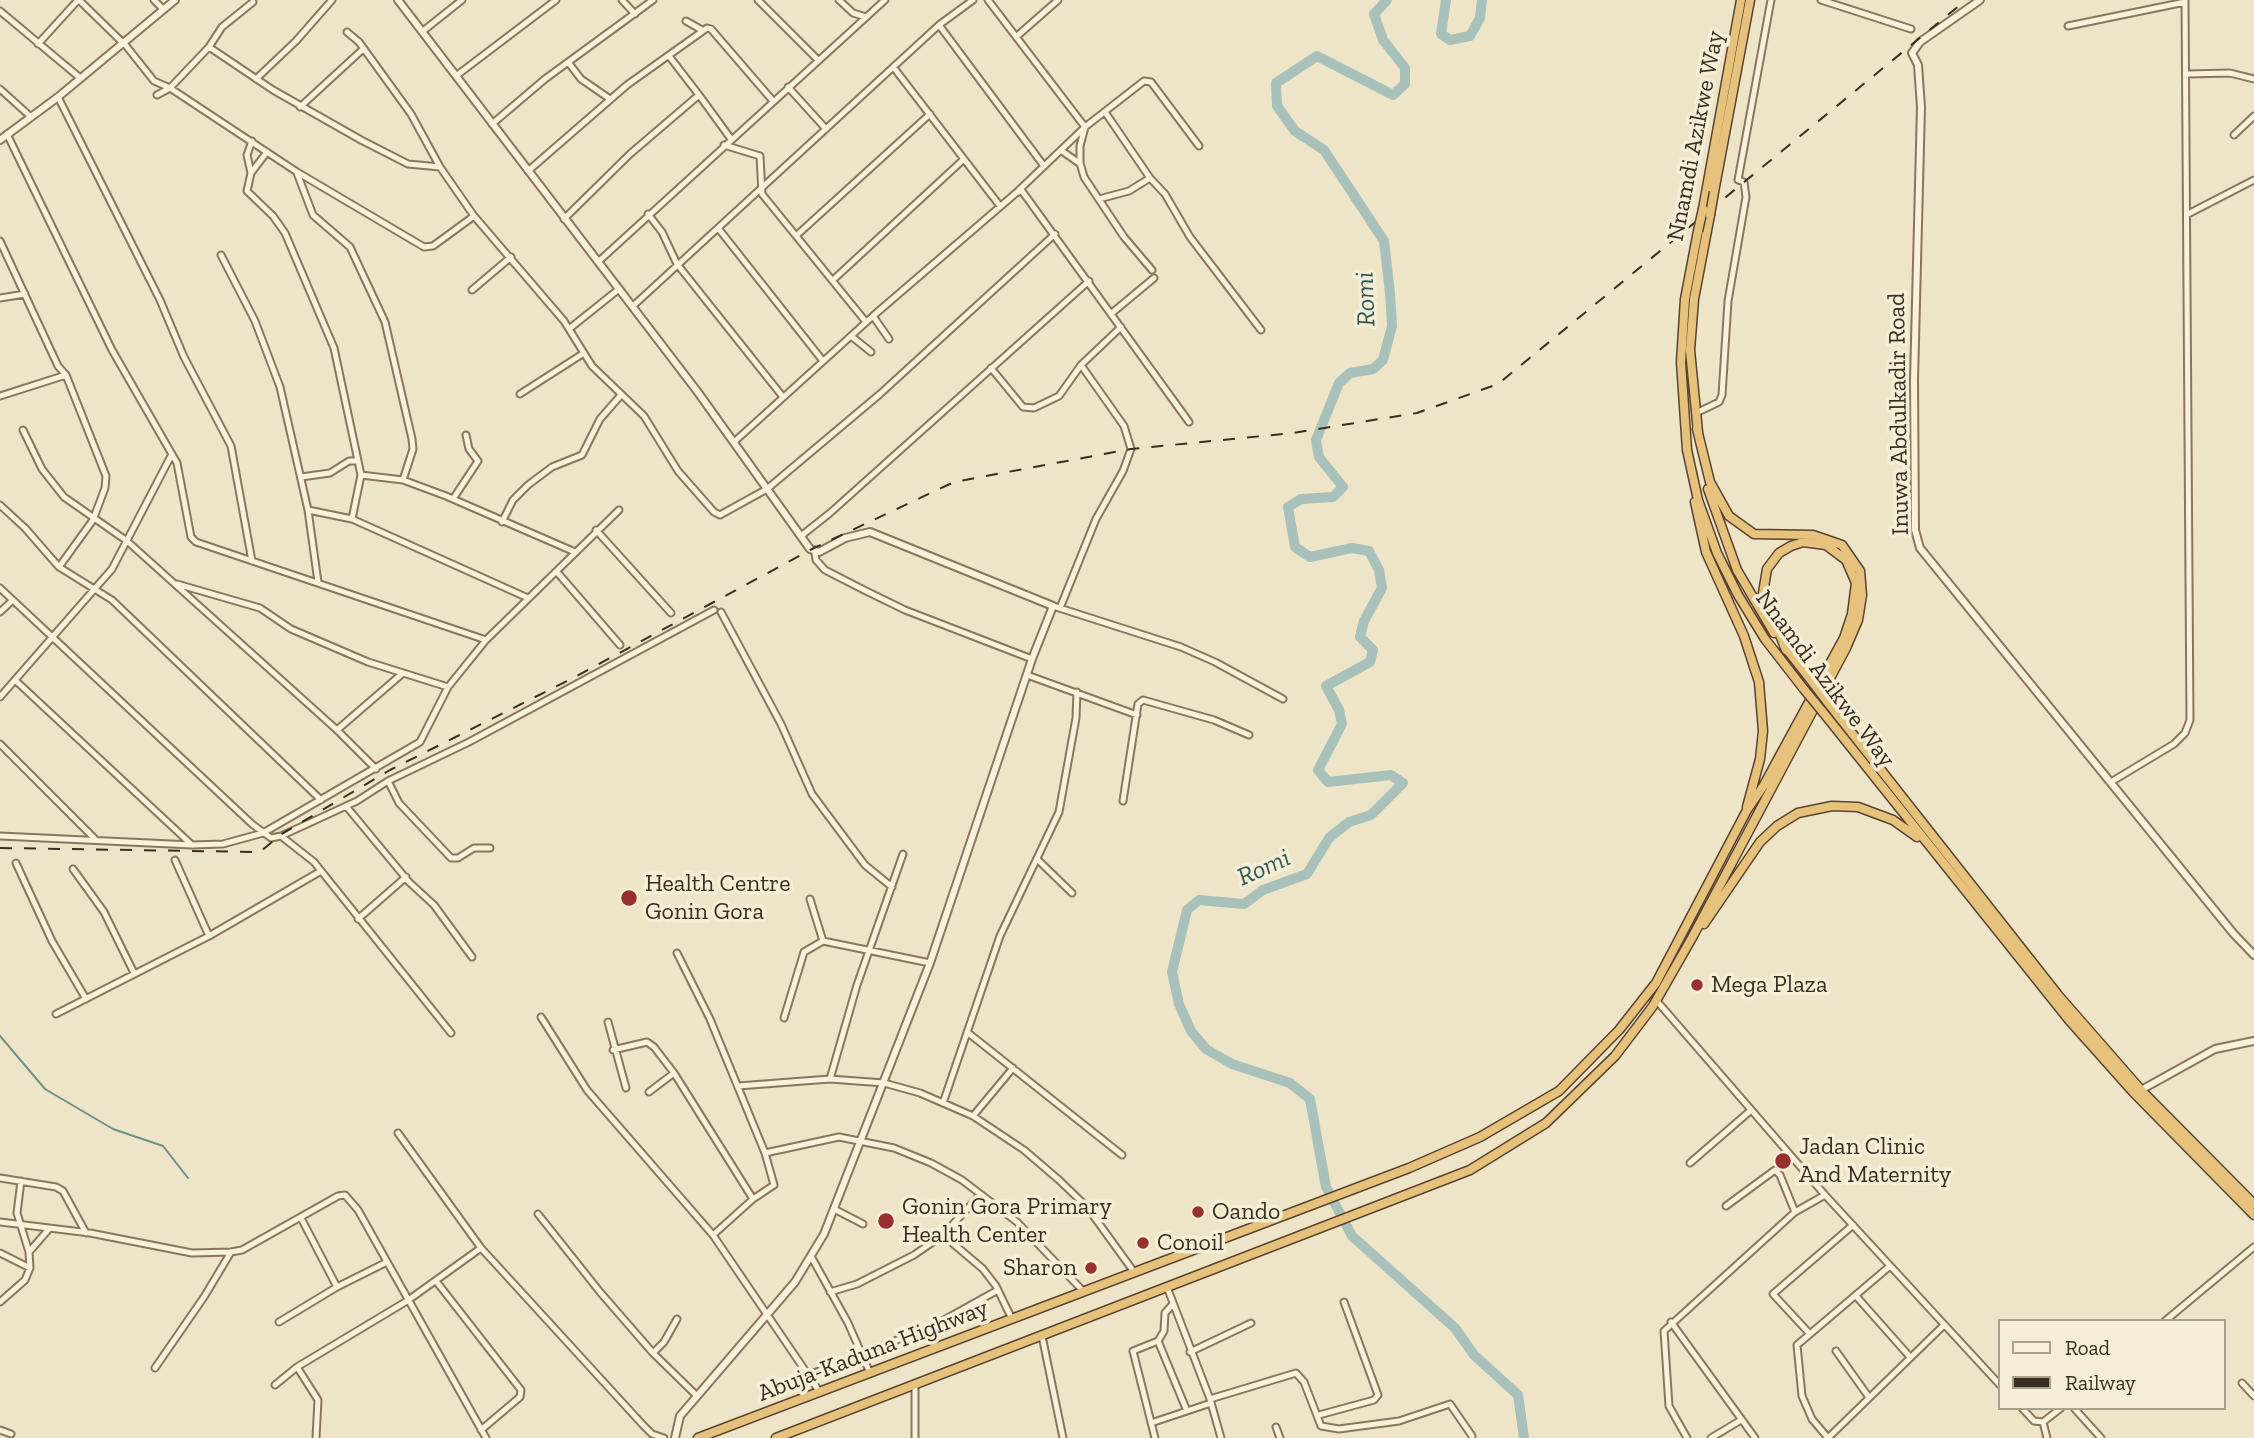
<!DOCTYPE html>
<html>
<head>
<meta charset="utf-8">
<style>
  body { margin:0 }
  #map { position:relative; width:2254px; height:1438px; overflow:hidden; background:#eee4c7; font-family:"Zilla Slab",serif }
  canvas { display:block }
  .legend { position:absolute; left:1998px; top:1319px; width:228px; height:91px; box-sizing:border-box; background:#f5eed6; border:2px solid #aaa18d; margin:0; padding:9px 12px; list-style:none; font-size:21px; color:#3a2e20 }
  .legend li { display:flex; align-items:center; gap:14px; height:35px }
  .legend b { width:35px; border:2px solid #aaa18d }
</style>
</head>
<body>
<div id="map">
<canvas width="2254" height="1438"></canvas>
<ul class="legend">
<li><b style="height:9px;background:#f9f1da"></b>Road</li>
<li><b style="height:9px;background:#3a2e20"></b>Railway</li>
</ul>
</div>
<script>
const c = document.querySelector('canvas').getContext('2d');
c.lineJoin = 'round';
function poly(rows) {
  const path = new Path2D();
  for (const r of rows) {
    path.moveTo(r[0], r[1]);
    for (let i = 2; i < r.length; i += 2) path.lineTo(r[i], r[i + 1]);
  }
  return path;
}
function stroke(path, color, width, dash) {
  c.strokeStyle = color;
  c.lineWidth = width;
  c.lineCap = dash ? 'butt' : 'round';
  c.setLineDash(dash || []);
  c.stroke(path);
}
function write(font, color, halo, rows, align = 'center') {
  c.font = font + ' "Zilla Slab",serif';
  c.lineWidth = 7;
  c.setLineDash([]);
  c.textBaseline = 'middle';
  c.strokeStyle = halo;
  c.fillStyle = color;
  for (const [text, x, y, turn = 0] of rows) {
    c.save();
    c.translate(x, y);
    c.rotate((+turn || 0) * Math.PI / 180);
    c.textAlign = isNaN(turn) ? turn : align;
    if (halo) c.strokeText(text, 0, 0);
    c.fillText(text, 0, 0);
    c.restore();
  }
}
stroke(poly([
  [0,1036,45,1089,113,1129,163,1146,188,1178]
]), '#6e908a', 2);
stroke(poly([
  [1387,0,1374,14,1383,40,1405,68,1405,84,1393,95,1317,56,1276,83,1277,106,1295,131,1324,150,1384,241,1390,293,1392,326,1383,360,1373,369,1350,373,1339,383,1316,440,1319,457,1343,487,1333,497,1301,499,1288,507,1295,547,1310,557,1352,548,1369,551,1379,570,1382,588,1364,621,1360,637,1373,650,1370,662,1326,686,1339,710,1342,724,1318,770,1328,782,1391,775,1403,783,1371,815,1349,822,1329,838,1307,874,1263,890,1244,904,1199,900,1187,910,1172,972,1179,1004,1191,1031,1206,1049,1232,1064,1290,1083,1310,1099,1326,1187,1352,1236,1455,1328,1474,1355,1518,1395,1524,1438],
  [1446,0,1441,34,1450,40,1470,36,1480,18,1482,0]
]), '#a8c2bb', 10);
const minor = poly([
  [79,0,122,42],
  [154,0,163,9],
  [622,0,635,14],
  [758,0,818,60],
  [839,0,853,13,866,17],
  [988,0,1085,127,1080,146,1080,163,1084,177,1124,237,1152,270],
  [1821,0,1911,29],
  [0,11,79,77],
  [686,21,702,30],
  [939,25,1044,166],
  [2068,26,2185,2],
  [423,31,462,0],
  [347,32,359,42,411,114,440,167,474,216,564,321,592,366,644,416,678,471,714,512,720,515,767,489,880,394,1055,234],
  [1016,37,1058,0],
  [123,42,154,81,170,88,297,172,424,247,433,246,474,216],
  [38,44,78,0],
  [209,47,273,90,361,140,408,164,440,167],
  [669,56,699,95],
  [568,62,581,79,610,99],
  [894,68,1000,206],
  [2187,74,2230,73,2254,79],
  [456,76,556,0],
  [256,79,296,41,332,0],
  [788,87,826,129],
  [0,89,30,116],
  [157,95,170,88,209,47,222,27,253,2],
  [58,97,160,300,184,357,231,446,252,561],
  [300,107,362,50],
  [1105,112,1150,178,1165,194,1190,237,1261,330],
  [492,124,545,79,653,0],
  [7,134,112,350,177,463,191,537,196,542,486,640],
  [2234,135,2254,116],
  [252,141,247,155,251,173,247,191,273,216,285,233,334,348,361,475,352,519],
  [724,145,760,156,762,194,866,322],
  [1062,151,1079,163],
  [528,171,627,85,707,28,711,29,773,101],
  [251,173,267,152],
  [297,173,313,215,350,247,385,322,412,439,413,449,403,480],
  [1017,192,1085,127,1144,81,1151,82,1199,146],
  [1099,199,1129,191,1150,178],
  [648,214,662,232,677,264,783,397],
  [2188,214,2254,180],
  [564,219,630,154,699,95,731,139],
  [718,228,823,361],
  [797,235,930,114],
  [0,241,58,366,66,375,106,476,105,488,93,520,59,567],
  [221,255,255,321,280,387,308,510,318,582],
  [598,262,885,0],
  [833,280,964,159],
  [472,290,511,257],
  [0,298,25,294],
  [633,306,939,25,973,0],
  [1112,313,1154,278],
  [873,316,889,339],
  [569,329,619,289],
  [851,336,871,352],
  [991,368,1023,407,1034,408,1059,396,1081,365,1121,327],
  [520,394,584,353],
  [0,396,66,375],
  [1696,413,1719,402,1722,395,1728,301,1746,197,1744,182,1738,180,1771,0],
  [23,430,42,469,64,497,127,541,337,730,376,769],
  [734,442,873,316,1016,193,1022,191,1189,422],
  [361,475,403,480,446,496,575,552],
  [301,477,330,473,349,461,358,461],
  [453,499,478,461,469,449,466,435],
  [0,505,25,528,59,567,112,600,321,800],
  [308,510,352,519,528,598],
  [502,522,513,500,528,485,552,467,582,455,600,419,621,395],
  [596,530,671,613],
  [801,536,830,513,1089,281],
  [815,553,816,560,825,570,864,590,905,610,1032,659],
  [557,572,620,645],
  [177,584,260,608,291,629,368,662,448,687],
  [0,588,252,824,271,838,281,836,314,862,451,1033],
  [1053,606,1181,647,1215,662,1283,699],
  [1060,608,1096,519,1123,471,1131,449,1124,426,1081,365],
  [0,612,13,600],
  [721,612,781,724,812,794,865,865,892,887],
  [1027,675,1137,715],
  [15,680,192,845],
  [0,697,112,569,172,454],
  [337,730,403,673],
  [0,744,96,840],
  [388,781,399,803,451,858,458,858,474,848,490,848],
  [2111,782,2174,744,2185,733,2190,720,2185,0],
  [1123,801,1138,704,1143,700,1214,720,1249,735],
  [346,806,409,882,434,905,472,957],
  [0,836,192,845,223,844,263,833,420,742,448,687,486,640,619,510],
  [281,836,357,801,388,781,469,742,714,610],
  [1037,859,1072,893],
  [175,860,209,936],
  [16,863,52,941,86,999],
  [73,869,104,912,134,973],
  [810,899,823,941],
  [358,919,406,877],
  [677,953,710,1019,765,1153,774,1185,753,1199,713,1235],
  [1656,1000,1825,1195,2000,1385],
  [56,1014,209,936,321,871],
  [541,1017,587,1090,713,1235,819,1391],
  [784,1018,804,952,823,941,930,963],
  [608,1022,626,1088],
  [967,1032,1122,1155],
  [613,1050,647,1042,654,1047,674,1073,753,1199],
  [830,1079,857,985,903,854],
  [738,1086,830,1079,884,1083,920,1093,973,1116,1024,1150,1059,1180,1087,1207,1134,1272],
  [649,1092,674,1073],
  [943,1103,1000,936,1059,812,1076,718,1077,692],
  [973,1116,1013,1068],
  [398,1133,481,1248,643,1425,652,1434,664,1438],
  [765,1153,839,1137,894,1148,931,1163,962,1180,1017,1222,1083,1291],
  [1690,1163,1750,1111],
  [0,1178,56,1187,63,1191,86,1233],
  [1726,1206,1775,1170,1780,1175,1795,1212],
  [834,1209,863,1224],
  [538,1214,600,1292,653,1353,697,1396],
  [301,1218,337,1287],
  [0,1222,90,1233,192,1253,231,1252,242,1250,338,1196,345,1195,358,1210,486,1438],
  [943,1235,983,1269,996,1286,1012,1319],
  [29,1252,49,1229],
  [0,1253,30,1268],
  [812,1258,848,1323,870,1373],
  [436,1281,521,1390,520,1397,481,1430],
  [1167,1287,1210,1399,1221,1438],
  [830,1292,857,1284,914,1255,943,1235,980,1195],
  [1856,1296,1910,1357],
  [0,1302,25,1280,30,1268,29,1252,17,1213,21,1181],
  [2165,1321,2254,1247],
  [279,1322,337,1287,387,1262],
  [1671,1322,1755,1438],
  [1809,1333,1773,1294,1853,1225],
  [1042,1336,1063,1438],
  [1158,1341,1187,1411],
  [1836,1351,1868,1396],
  [1190,1352,1251,1323],
  [653,1353,664,1342,677,1319],
  [297,1367,318,1400,316,1438],
  [155,1368,204,1297,231,1252],
  [809,1375,935,1325,998,1290],
  [2242,1383,2254,1396],
  [275,1385,297,1367,407,1301,481,1248],
  [1210,1399,1296,1373,1304,1382,1321,1426,1339,1429,1399,1421,1450,1404,1472,1436],
  [2022,1408,2034,1421,2043,1422],
  [2074,1408,2101,1438],
  [1319,1415,1374,1400,1378,1395,1344,1302],
  [2043,1422,2061,1408],
  [2043,1422,2047,1438],
  [1151,1423,1211,1403],
  [1276,1427,1280,1438],
  [0,1430,11,1434],
  [915,1438,915,1385],
  [1155,1438,1133,1351,1158,1341,1164,1331,1165,1313,1172,1305],
  [1687,1438,1669,1406,1664,1331,1795,1212,1825,1195],
  [1711,1438,1741,1420],
  [1828,1438,1812,1419,1802,1396,1797,1345,1890,1266],
  [1828,1438,1944,1325]
]);
const tertiary = poly([
  [398,0,697,391,810,549,819,552,845,538,870,532,1053,606,1032,659,930,963,824,1234,795,1282,680,1416,675,1438],
  [1980,0,1920,42,1912,53,1918,65,1921,107,1914,380,1915,530,1920,548,2233,933,2254,955],
  [0,140,58,97,175,0],
  [2141,1090,2215,1049,2254,1041]
]);
const trunk = poly([
  [1714,192,1750,0],
  [1703,209,1741,0],
  [1698,231,1685,299,1681,362,1687,450,1698,500,1717,553,1738,595,1765,639,1803,688],
  [1698,432,1690,350,1694,299,1710,215],
  [1708,489,1737,570,1774,633],
  [1695,502,1706,552,1744,636,1759,682,1763,731,1760,759,1747,807],
  [1784,646,1810,679],
  [1829,704,2058,995,2141,1090,2254,1204],
  [1822,711,2069,1020,2135,1094,2254,1215],
  [1704,924,1760,842,1777,826,1798,813,1832,806,1858,807,1893,820,1917,837],
  [698,1438,1409,1168,1480,1137,1559,1091,1619,1030,1656,983,1747,810,1764,785,1844,638,1852,614,1856,583,1846,560,1826,545,1803,542,1791,546,1779,553,1767,569,1763,593,1786,650],
  [776,1438,1470,1170,1546,1123,1615,1056,1653,1006,1693,936,1846,648,1858,620,1862,595,1860,571,1842,545,1813,535,1754,534,1729,516,1710,482,1697,429]
]);
stroke(minor, '#8a765c', 9);
stroke(tertiary, '#8a765c', 10);
stroke(trunk, '#584430', 11);
stroke(minor, '#f9f1da', 5);
stroke(tertiary, '#f9f1da', 6);
stroke(trunk, '#e6c27c', 8);
stroke(poly([
  [0,848,260,852,280,835,390,770,573,678,814,548,954,482,1131,449,1293,433,1417,413,1498,384,1966,0]
]), '#3a2e20', 2, [12, 12]);
const trunkBridge = poly([
  [1710,215,1714,192],
  [1698,231,1703,209],
  [1810,679,1829,704],
  [1803,688,1822,711]
]);
stroke(trunkBridge, '#584430', 11, []);
stroke(trunkBridge, '#e6c27c', 8);
for (const [x, y, r, color] of [
  [629,898,9,"#98312d"],
  [1697,985,7,"#98312d"],
  [1783,1161,9,"#98312d"],
  [1198,1212,7,"#98312d"],
  [886,1221,9,"#98312d"],
  [1143,1243,7,"#98312d"],
  [1091,1268,7,"#98312d"]
]) {
  const dot = new Path2D();
  dot.arc(x, y, r, 0, 2 * Math.PI);
  c.fillStyle = color;
  c.fill(dot);
  stroke(dot, '#f5eed6', 2.5);
}
write('24px', '#3a2e20', '#f5eed6', [
  ["Nnamdi Azikwe Way",1696,136,-79],
  ["Inuwa Abdulkadir Road",1899,414,-91],
  ["Nnamdi Azikwe Way",1825,679,53],
  ["Abuja-Kaduna Highway",873,1351,-21]
]);
write('24px', '#3a2e20', '#f5eed6', [
  ["Health Centre",645,884],
  ["Gonin Gora",645,912],
  ["Mega Plaza",1711,985],
  ["Jadan Clinic",1799,1147],
  ["And Maternity",1799,1175],
  ["Gonin Gora Primary",902,1207],
  ["Health Center",902,1235],
  ["Oando",1212,1212],
  ["Conoil",1157,1243],
  ["Sharon",1077,1268,"right"]
], 'left');
write('italic 26px', '#2f5959', '#f5eed6', [
  ["Romi",1366,299,-92],
  ["Romi",1264,868,-24]
]);
</script>
</body>
</html>
